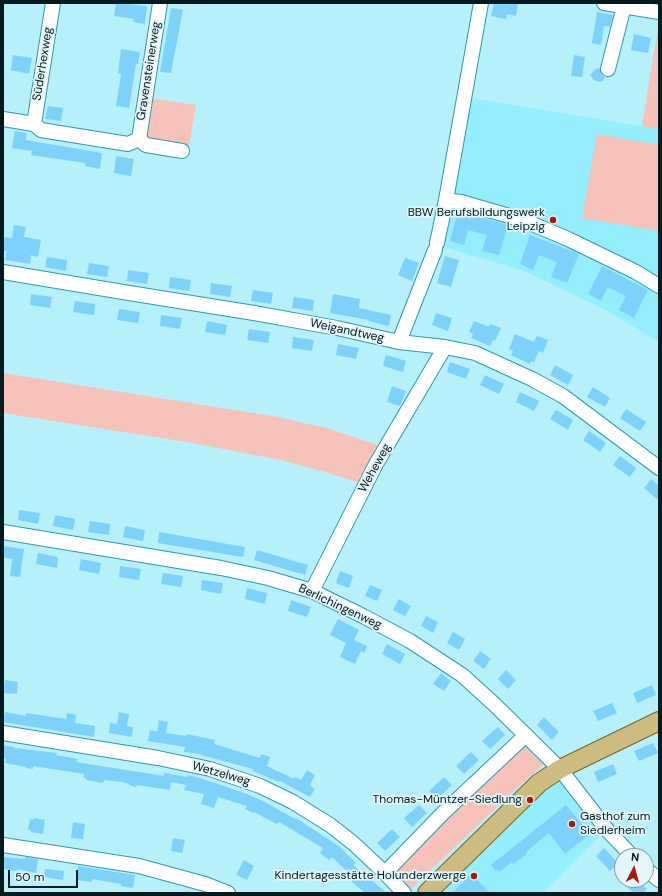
<!DOCTYPE html>
<html>
<head>
<meta charset="utf-8">
<style>
  body { margin:0 }
  #map { position:relative; width:662px; height:896px; overflow:hidden; background:#b6f0fb; font-family:"DM Sans",sans-serif }
  canvas { display:block }
  .frame { position:absolute; inset:0; border:4px solid #041a1e; pointer-events:none }
  .north { position:absolute; left:614px; top:848px; width:40px; height:40px; box-sizing:border-box; background:#e3f6f9; border:1px solid #8a9ea1; border-radius:50%; rotate:6deg; font-size:11px; font-weight:700; line-height:16px; text-align:center; color:#041a1e }
  .north::after { content:''; display:block; margin:auto; width:14px; height:18px; background:#a91809; clip-path:polygon(50% 0,100% 100%,50% 72%,0 100%) }
  .scale { position:absolute; left:8px; top:870px; width:70px; height:18px; box-sizing:border-box; border:2px solid #041a1e; border-top:0; padding-left:5px; font-size:12px; line-height:14px; white-space:nowrap; color:#041a1e; -webkit-text-stroke:3px #e3f6f9; paint-order:stroke }
</style>
</head>
<body>
<div id="map">
<canvas width="662" height="896"></canvas>
<div class="frame"></div>
<div class="north">N</div>
<div class="scale">50 m</div>
</div>
<script>
const c = document.querySelector('canvas').getContext('2d');
c.lineJoin = 'round';
function paint(path, color) {
  c.fillStyle = color;
  c.fill(path, 'evenodd');
}
function poly(rows) {
  const path = new Path2D();
  for (const r of rows) {
    path.moveTo(r[0], r[1]);
    for (let i = 2; i < r.length; i += 2) path.lineTo(r[i], r[i + 1]);
  }
  return path;
}
function stroke(path, color, width, dash) {
  c.strokeStyle = color;
  c.lineWidth = width;
  c.lineCap = dash ? 'butt' : 'round';
  c.setLineDash(dash || []);
  c.stroke(path);
}
function write(font, color, halo, rows, align = 'center') {
  c.font = font + ' "DM Sans",sans-serif';
  c.lineWidth = 3.5;
  c.setLineDash([]);
  c.textBaseline = 'middle';
  c.strokeStyle = halo;
  c.fillStyle = color;
  for (const [text, x, y, turn = 0] of rows) {
    c.save();
    c.translate(x, y);
    c.rotate((+turn || 0) * Math.PI / 180);
    c.textAlign = isNaN(turn) ? turn : align;
    if (halo) c.strokeText(text, 0, 0);
    c.fillText(text, 0, 0);
    c.restore();
  }
}
paint(poly([
  [471,98,659,129,659,342,606,310,524,271,441,246,462,158],
  [559,778,603,833,543,893,437,893,543,789]
]), '#95eefe');
paint(poly([
  [659,21,659,129,642,126],
  [149,98,196,105,189,146,149,140,143,130],
  [597,134,659,145,659,231,582,218],
  [3,373,278,417,330,429,386,448,366,485,322,471,281,460,187,442,3,413],
  [527,741,546,762,504,800,411,889,395,871,397,864]
]), '#f6c2b9');
paint(poly([
  [116,3,147,6,145,24,133,22,134,19,114,16],
  [494,3,518,3,516,16,507,14,506,19,491,16],
  [171,8,183,10,171,73,160,72],
  [597,12,613,15,610,27,604,26,601,45,592,43],
  [634,34,651,38,648,53,631,50],
  [121,49,140,52,138,64,136,64,129,108,116,106,121,74,118,73],
  [13,55,32,58,29,74,11,70],
  [574,55,585,57,582,77,571,76],
  [600,68,602,75,605,77,603,81,598,82,594,80,590,75,596,69],
  [48,106,63,108,61,121,45,119],
  [15,131,27,133,26,140,102,153,100,169,85,166,85,163,31,155,32,151,12,148],
  [116,156,134,159,131,176,114,173],
  [458,211,508,225,499,255,482,251,487,235,468,230,464,245,450,241],
  [14,225,26,227,24,237,41,240,38,257,31,255,30,264,5,260,7,251,3,251,3,237,12,238],
  [530,235,579,254,567,283,551,277,557,262,539,255,533,270,520,264],
  [445,256,459,260,451,287,437,283],
  [47,257,67,260,66,271,45,267],
  [405,258,419,263,412,281,398,275],
  [89,263,109,266,107,277,87,274],
  [602,266,648,290,634,318,619,310,626,296,608,287,601,301,588,294],
  [128,270,149,273,147,284,127,281],
  [170,277,191,280,189,291,169,288],
  [211,283,232,286,230,297,210,294],
  [253,290,273,293,271,304,251,301],
  [31,294,52,297,50,308,30,305],
  [333,294,360,299,359,308,391,315,389,326,368,321,369,320,330,313],
  [294,297,314,300,313,311,292,308],
  [75,301,95,304,94,315,73,312],
  [119,309,140,312,138,323,117,320],
  [436,313,452,318,448,331,432,325],
  [161,315,182,318,180,329,160,326],
  [207,321,227,325,225,335,205,332],
  [474,321,489,327,490,324,501,328,495,341,493,340,490,346,471,338,473,334,469,332],
  [249,329,270,332,268,343,247,340],
  [515,334,534,342,537,336,548,340,543,353,539,351,534,362,531,361,530,364,511,355,513,351,509,349],
  [293,337,314,340,312,351,292,348],
  [338,344,359,348,356,359,336,355],
  [386,355,406,361,403,372,383,366],
  [450,362,470,369,466,379,447,372],
  [555,365,573,375,568,385,550,375],
  [485,375,504,384,499,394,480,385],
  [392,386,406,391,400,406,387,402],
  [593,387,610,398,605,407,587,397],
  [520,392,539,401,534,411,516,402],
  [626,409,646,422,640,431,620,418],
  [556,410,573,420,568,430,550,419],
  [589,431,606,443,600,452,583,440],
  [620,456,636,468,630,477,613,465],
  [651,479,659,486,659,501,644,488],
  [19,510,40,513,38,524,18,520],
  [55,515,75,519,73,530,53,526],
  [90,521,110,524,109,535,88,532],
  [125,526,145,530,143,541,123,537],
  [159,532,245,547,243,557,158,543],
  [3,546,24,549,20,577,10,576,12,559,3,557],
  [257,550,308,565,305,575,254,560],
  [38,553,58,557,57,568,36,564],
  [81,559,101,563,99,574,79,570],
  [120,566,141,569,139,580,119,577],
  [340,571,353,576,349,588,336,583],
  [163,573,183,576,181,587,161,584],
  [202,580,223,583,221,594,201,590],
  [370,585,382,590,377,601,365,596],
  [247,588,267,593,265,604,245,599],
  [399,599,411,606,405,616,393,610],
  [291,600,311,607,307,617,288,611],
  [426,616,438,622,433,633,421,626],
  [338,619,359,630,354,640,367,646,364,653,361,651,355,664,340,657,346,643,330,635],
  [453,632,465,639,459,650,447,643],
  [387,644,405,654,400,664,382,654],
  [480,651,491,659,484,669,473,661],
  [506,670,516,680,508,689,498,679],
  [441,673,451,681,444,691,433,684],
  [5,680,18,682,17,694,3,693],
  [652,685,656,695,637,703,633,693],
  [612,703,617,713,598,721,593,711],
  [5,712,26,716,26,713,66,719,67,713,76,715,75,723,95,726,94,737,3,722],
  [119,712,129,714,127,726,133,727,132,737,109,733,110,723,117,724],
  [544,717,559,732,552,740,537,725],
  [159,720,168,722,166,733,186,736,187,734,215,740,214,744,260,758,261,754,270,757,267,766,294,779,295,777,301,780,307,770,315,775,310,785,315,789,310,797,280,781,279,782,253,771,253,769,201,755,201,754,184,752,185,747,148,741,150,730,157,732],
  [498,727,505,735,490,749,482,741],
  [653,743,658,753,639,761,634,751],
  [3,745,14,747,14,748,57,753,56,755,77,759,76,762,164,776,164,773,187,777,188,775,200,778,247,794,265,802,295,819,296,818,340,847,356,863,353,865,387,893,365,893,351,881,354,878,332,857,329,860,320,853,323,848,279,822,277,824,254,812,253,813,245,809,247,806,218,797,214,808,201,804,204,794,184,790,186,785,171,782,170,790,137,785,136,787,129,785,129,784,123,782,104,780,103,783,86,780,86,778,83,778,84,774,33,766,33,769,26,768,26,767,5,763,6,759,3,758],
  [471,752,479,760,464,774,456,766],
  [613,764,617,774,598,782,594,772],
  [444,777,452,785,437,799,429,791],
  [419,805,427,813,412,827,404,818],
  [566,805,590,834,565,854,549,833,526,852,527,854,513,864,512,862,499,872,497,869,495,871,491,865],
  [34,818,45,820,43,834,31,832,31,830,28,830,30,819,33,820],
  [73,822,85,824,83,839,71,838],
  [392,829,400,837,385,851,377,843],
  [173,838,185,840,182,853,171,851],
  [604,848,618,863,610,871,596,856],
  [3,857,25,859,26,857,38,859,36,873,17,869,17,871,3,869],
  [244,860,254,866,247,880,236,875],
  [78,866,135,875,133,888,121,886,121,884,92,879,92,882,76,880],
  [45,869,64,871,63,880,44,877],
  [471,874,490,893,452,893],
  [627,880,636,880,647,889,643,893,634,893,624,884]
]), '#7dd1fa');
const minor = poly([
  [604,3,659,12],
  [608,69,624,6],
  [3,119,34,124,41,130,128,144,139,139,146,145,182,151],
  [34,124,53,3],
  [139,139,160,3],
  [446,200,461,202,523,220,568,239,636,272,659,286],
  [437,243,446,200,481,3],
  [3,272,129,293,254,313,337,328,399,342,445,347,475,353,532,379,563,396,659,468],
  [399,342,435,250],
  [3,532,221,568,268,578,312,591,363,616,410,641,462,675,494,704,560,769,608,831,632,856],
  [312,591,376,464,445,347],
  [3,733,158,758,210,769,260,786,293,802,330,825,353,843,385,873,404,893],
  [3,845,139,866,205,884,228,893],
  [646,869,659,880],
  [385,873,443,813,526,735]
]);
const major = poly([
  [427,893,539,783,560,769,659,721]
]);
stroke(minor, '#299bac', 16);
stroke(major, '#726526', 20);
stroke(minor, '#fff', 14);
stroke(major, '#cebb7f', 18);
for (const [x, y, r, color] of [
  [553,220,4,"#a91809"],
  [530,800,4,"#a91809"],
  [572,824,4,"#a91809"],
  [474,876,4,"#a91809"]
]) {
  const dot = new Path2D();
  dot.arc(x, y, r, 0, 2 * Math.PI);
  c.fillStyle = color;
  c.fill(dot);
  stroke(dot, '#e3f6f9', 1.5);
}
write('12px', '#041a1e', '#e3f6f9', [
  ["Süderhexweg",43,64,-81],
  ["Gravensteinerweg",149,71,-81],
  ["Weigandtweg",347,331,12],
  ["Weheweg",375,468,-61],
  ["Berlichingenweg",340,607,25],
  ["Wetzelweg",221,774,16]
]);
write('12px', '#041a1e', '#e3f6f9', [
  ["BBW Berufsbildungswerk",545,213],
  ["Leipzig",545,227],
  ["Thomas-Müntzer-Siedlung",522,800],
  ["Gasthof zum",580,817,"left"],
  ["Siedlerheim",580,831,"left"],
  ["Kindertagesstätte Holunderzwerge",466,876]
], 'right');
</script>
</body>
</html>
